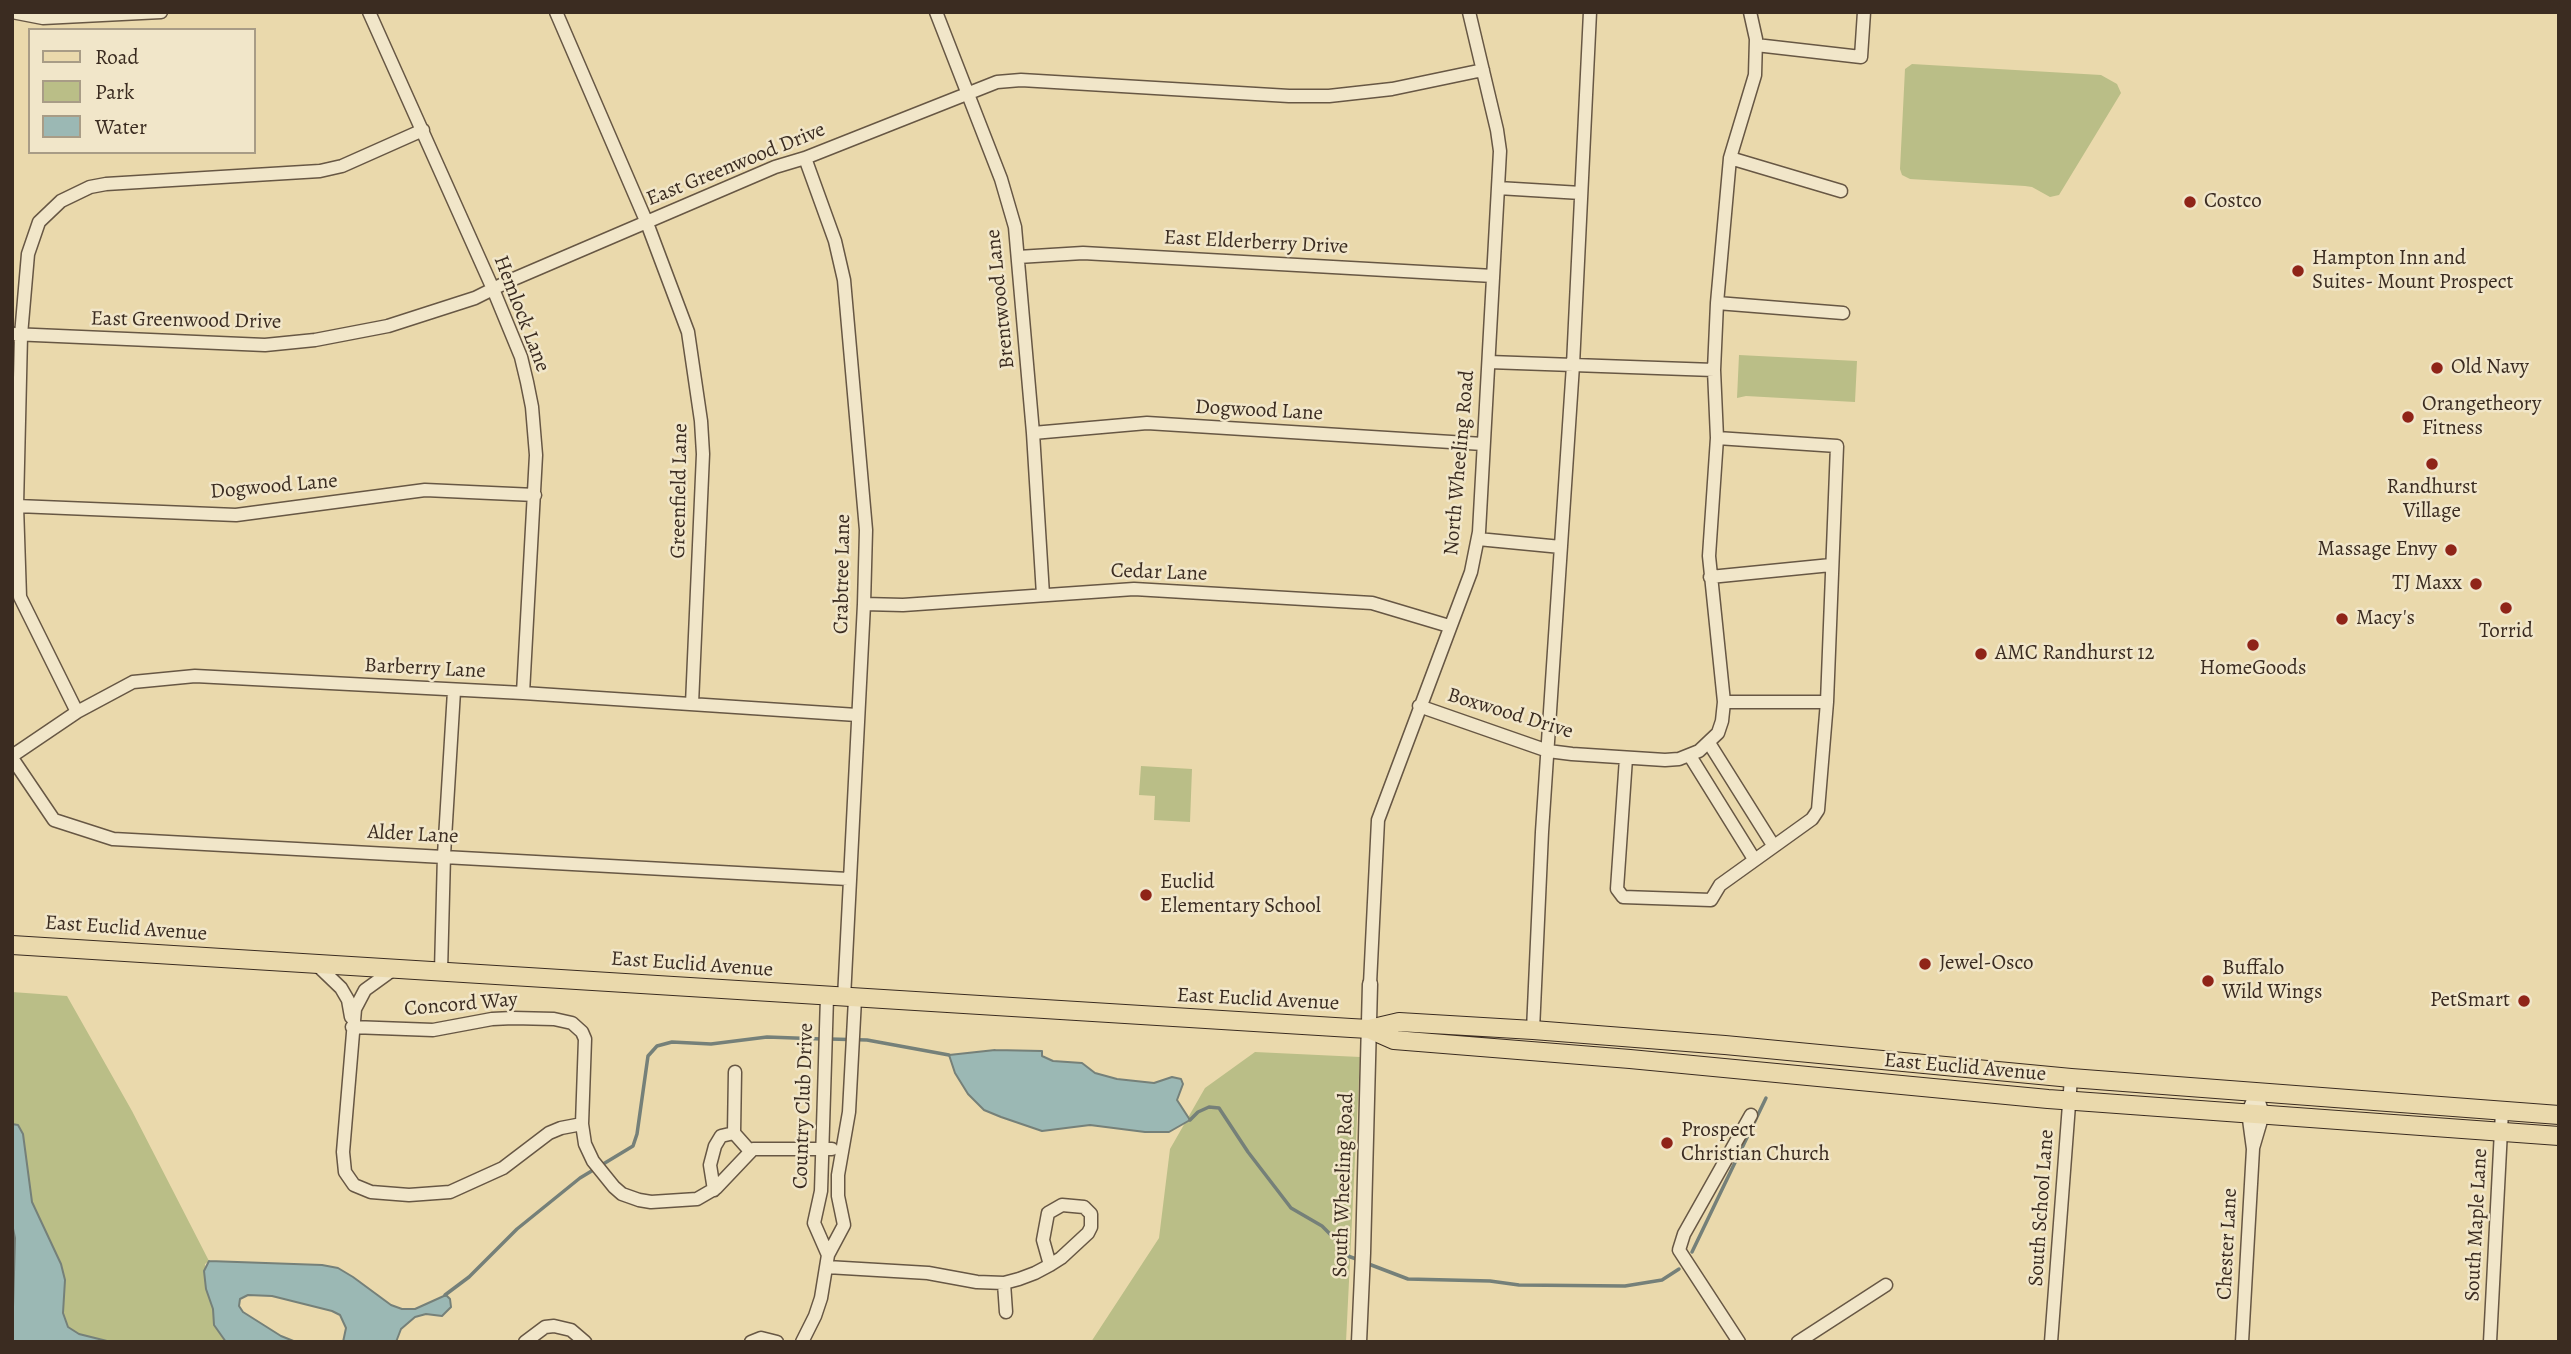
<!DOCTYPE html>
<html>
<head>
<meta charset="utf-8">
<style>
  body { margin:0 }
  #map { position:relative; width:2571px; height:1354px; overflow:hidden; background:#ead9ac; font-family:Alegreya,serif }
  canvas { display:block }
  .frame { position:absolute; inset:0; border:14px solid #3b2c21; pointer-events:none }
  .legend { position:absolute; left:28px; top:28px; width:228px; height:126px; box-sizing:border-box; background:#f1e6c9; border:2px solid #a89c86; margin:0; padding:9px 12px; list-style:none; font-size:21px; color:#3b2c21 }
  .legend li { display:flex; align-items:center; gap:14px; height:35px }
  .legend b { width:35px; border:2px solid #a89c86 }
</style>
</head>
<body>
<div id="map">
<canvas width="2571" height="1354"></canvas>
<div class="frame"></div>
<ul class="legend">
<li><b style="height:9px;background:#ead9ac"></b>Road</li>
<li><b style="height:19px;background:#babe87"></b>Park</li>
<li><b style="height:19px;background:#9bb8b4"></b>Water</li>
</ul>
</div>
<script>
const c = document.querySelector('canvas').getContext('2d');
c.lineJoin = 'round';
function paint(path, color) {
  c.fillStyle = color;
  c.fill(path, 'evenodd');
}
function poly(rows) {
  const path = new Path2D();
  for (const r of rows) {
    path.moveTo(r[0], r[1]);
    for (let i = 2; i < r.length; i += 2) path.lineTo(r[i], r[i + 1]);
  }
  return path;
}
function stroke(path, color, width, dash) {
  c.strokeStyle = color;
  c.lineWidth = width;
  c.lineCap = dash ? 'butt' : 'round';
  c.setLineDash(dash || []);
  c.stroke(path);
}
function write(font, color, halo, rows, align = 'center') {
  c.font = font + ' Alegreya,serif';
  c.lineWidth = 5;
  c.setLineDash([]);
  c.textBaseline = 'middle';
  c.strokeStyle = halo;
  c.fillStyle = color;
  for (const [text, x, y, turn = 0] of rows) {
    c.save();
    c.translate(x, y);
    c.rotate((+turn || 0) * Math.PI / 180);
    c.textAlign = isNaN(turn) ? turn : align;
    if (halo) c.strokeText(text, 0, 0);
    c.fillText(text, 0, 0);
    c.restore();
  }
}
paint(poly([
  [1912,64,2101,75,2117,84,2121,93,2059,195,2050,197,2032,187,2025,186,1910,179,1902,175,1900,169,1905,69],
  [1739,355,1857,361,1855,402,1746,396,1737,398],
  [1141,766,1192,769,1190,822,1154,820,1155,796,1139,795],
  [12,992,67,996,132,1111,209,1261,205,1264,206,1289,213,1309,214,1325,226,1342,12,1342],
  [1255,1052,1360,1057,1346,1342,1091,1342,1159,1238,1170,1149,1205,1088]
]), '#babe87');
const water = poly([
  [995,1050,1042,1051,1042,1056,1053,1061,1082,1063,1095,1073,1117,1079,1154,1083,1172,1077,1181,1079,1183,1084,1177,1100,1190,1120,1169,1132,1145,1132,1090,1125,1042,1131,1001,1117,984,1110,968,1094,955,1073,949,1055,995,1050],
  [12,1124,18,1125,23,1134,32,1202,61,1264,65,1280,63,1313,68,1327,79,1334,111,1342,12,1342,15,1238,12,1224,12,1124],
  [209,1261,322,1265,338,1268,353,1277,391,1305,402,1309,415,1309,446,1295,450,1299,451,1307,442,1316,426,1314,415,1317,401,1329,396,1342,343,1342,346,1328,340,1315,332,1311,272,1296,248,1295,240,1299,239,1306,243,1312,281,1336,296,1342,226,1342,214,1325,213,1309,206,1289,204,1271,209,1261]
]);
paint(water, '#9bb8b4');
stroke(water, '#758079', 2);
stroke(poly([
  [830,1039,867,1040,949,1055],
  [1190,1120,1198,1112,1209,1107,1219,1108,1248,1152,1291,1208,1322,1226,1336,1240,1345,1255,1359,1260],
  [1692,1252,1766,1098],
  [1366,1263,1408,1279,1490,1281,1519,1285,1625,1286,1662,1280,1679,1269],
  [445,1295,469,1277,517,1229,580,1178,633,1146,637,1134,648,1056,657,1046,672,1042,711,1044,767,1037,822,1039]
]), '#758079', 3.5);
const minor = poly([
  [12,12,43,18,161,12],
  [369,12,493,289,521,357,527,382,532,407,536,455,523,693],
  [556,12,647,223,688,332,701,421,703,454,692,704],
  [936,12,1001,179,1015,227,1033,433,1043,595],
  [1756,45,1861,57,1864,12],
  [805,158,835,241,844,280,866,530,864,604,844,998],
  [1730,158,1841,191],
  [1498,188,1581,193],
  [1018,257,1083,253,1493,276],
  [1717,303,1843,313],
  [12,334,265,345,315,340,388,326,475,298,509,281,775,167,805,158,997,82,1021,80,1289,96,1329,96,1392,89,1483,70],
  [1489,362,1714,370],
  [1033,433,1147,423,1483,444],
  [17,506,236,515,425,490,535,495],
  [1478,539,1561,547],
  [1710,577,1831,565],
  [864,604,903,605,1134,589,1372,603,1449,626],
  [1724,702,1827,702],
  [1419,706,1548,751,1572,754,1665,760,1679,759,1699,751,1718,733,1722,721,1724,702,1709,556,1717,438,1714,370,1717,303,1730,158,1755,75,1756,39,1750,12],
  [77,712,20,597,17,506,21,335,28,254,39,222,61,201,90,187,106,184,320,171,342,166,423,130],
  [1709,743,1773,845],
  [12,756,77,712,133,682,195,676,523,693,857,715],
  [1690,756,1754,859],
  [12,758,54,820,113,839,848,879],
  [1626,758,1617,889,1623,897,1711,900,1720,885,1812,819,1818,810,1827,702,1837,446,1717,438],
  [316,964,341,988,348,1000,351,1017],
  [394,969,365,990,355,1009,343,1152,345,1172,354,1185,371,1192,409,1195,450,1192,503,1168,549,1133,561,1128,582,1124],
  [441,971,444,855,454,691],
  [1370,984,1378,820,1471,572,1479,532,1500,151,1497,130,1469,12],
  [827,997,821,1191,814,1223,828,1255],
  [352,1027,433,1030,492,1019,513,1018,554,1019,572,1023,582,1032,585,1039,582,1124,585,1144,593,1161,614,1187,622,1194,639,1200,651,1202,697,1199,716,1188,753,1149,832,1149],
  [1533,1030,1542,832,1573,365,1590,12],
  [734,1133,735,1072],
  [2253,1148,2263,1114,2256,1093],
  [714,1190,710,1165,715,1146,721,1136,734,1133,750,1151],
  [827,1267,928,1273,977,1282,1004,1283,1019,1279,1035,1273,1050,1265,1061,1258,1088,1233,1091,1227,1091,1214,1084,1207,1062,1205,1048,1213,1043,1240,1050,1265],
  [1004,1283,1006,1312],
  [525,1342,545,1327,554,1326,571,1330,585,1342],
  [751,1342,761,1338,777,1342],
  [802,1342,815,1316,821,1298,828,1255,844,1225,838,1196,838,1175,849,1112,855,999],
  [1739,1342,1679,1250,1684,1234,1751,1115],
  [1798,1342,1886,1285],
  [2051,1342,2071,1078],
  [2242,1342,2253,1149,2248,1112,2256,1093],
  [2490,1342,2502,1111]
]);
const tertiary = poly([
  [1359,1342,1363,1253,1370,984]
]);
const primary = poly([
  [12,945,1351,1028,1369,1029,1399,1022,1533,1030,1725,1045,2071,1078,2559,1115],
  [1369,1029,1394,1040,1630,1059,2048,1099,2559,1136]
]);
stroke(minor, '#675744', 15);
stroke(tertiary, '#675744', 17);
stroke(primary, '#3b2c21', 20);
stroke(minor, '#f1e6c9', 12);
stroke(tertiary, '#f1e6c9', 14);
stroke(primary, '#ead9ac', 18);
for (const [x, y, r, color] of [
  [2190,202,7,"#8f2418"],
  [2298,271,7,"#8f2418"],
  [2437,368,7,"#8f2418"],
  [2408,417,7,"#8f2418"],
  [2432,464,7,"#8f2418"],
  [2451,550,7,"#8f2418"],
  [2476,584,7,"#8f2418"],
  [2506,608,7,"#8f2418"],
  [2342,619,7,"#8f2418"],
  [2253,645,7,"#8f2418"],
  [1981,654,7,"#8f2418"],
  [1146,895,7,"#8f2418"],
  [1925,964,7,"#8f2418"],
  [2208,981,7,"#8f2418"],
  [2524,1001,7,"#8f2418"],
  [1667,1143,7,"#8f2418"]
]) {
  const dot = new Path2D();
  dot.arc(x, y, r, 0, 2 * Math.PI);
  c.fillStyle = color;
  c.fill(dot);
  stroke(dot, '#f1e6c9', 2.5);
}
write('21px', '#3b2c21', '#f1e6c9', [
  ["East Greenwood Drive",736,165,-22],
  ["East Elderberry Drive",1256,243,3],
  ["Brentwood Lane",1001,299,-96],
  ["Hemlock Lane",521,314,69],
  ["East Greenwood Drive",186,321,1],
  ["Dogwood Lane",1259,411,3],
  ["North Wheeling Road",1460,463,-85],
  ["Dogwood Lane",274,487,-5],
  ["Greenfield Lane",680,491,-89],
  ["Cedar Lane",1159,573,2],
  ["Crabtree Lane",843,574,-89],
  ["Barberry Lane",425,669,3],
  ["Boxwood Drive",1510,714,17],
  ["Alder Lane",413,835,3],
  ["East Euclid Avenue",126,929,4],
  ["East Euclid Avenue",692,965,4],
  ["East Euclid Avenue",1258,1000,3],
  ["Concord Way",461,1005,-5],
  ["East Euclid Avenue",1965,1068,5],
  ["Country Club Drive",804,1106,-88],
  ["South Wheeling Road",1344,1185,-88],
  ["South School Lane",2042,1208,-86],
  ["South Maple Lane",2477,1225,-87],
  ["Chester Lane",2228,1244,-87]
]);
write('21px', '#3b2c21', '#f1e6c9', [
  ["Costco",2204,202],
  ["Hampton Inn and",2312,259],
  ["Suites- Mount Prospect",2312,283],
  ["Old Navy",2451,368],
  ["Orangetheory",2422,405],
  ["Fitness",2422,429],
  ["Randhurst",2432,488,"center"],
  ["Village",2432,512,"center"],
  ["Massage Envy",2437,550,"right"],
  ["TJ Maxx",2462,584,"right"],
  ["Macy's",2356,619],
  ["Torrid",2506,632,"center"],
  ["AMC Randhurst 12",1995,654],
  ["HomeGoods",2253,669,"center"],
  ["Euclid",1160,883],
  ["Elementary School",1160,907],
  ["Jewel-Osco",1939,964],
  ["Buffalo",2222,969],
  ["Wild Wings",2222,993],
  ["PetSmart",2510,1001,"right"],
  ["Prospect",1681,1131],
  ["Christian Church",1681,1155]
], 'left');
</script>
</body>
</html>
